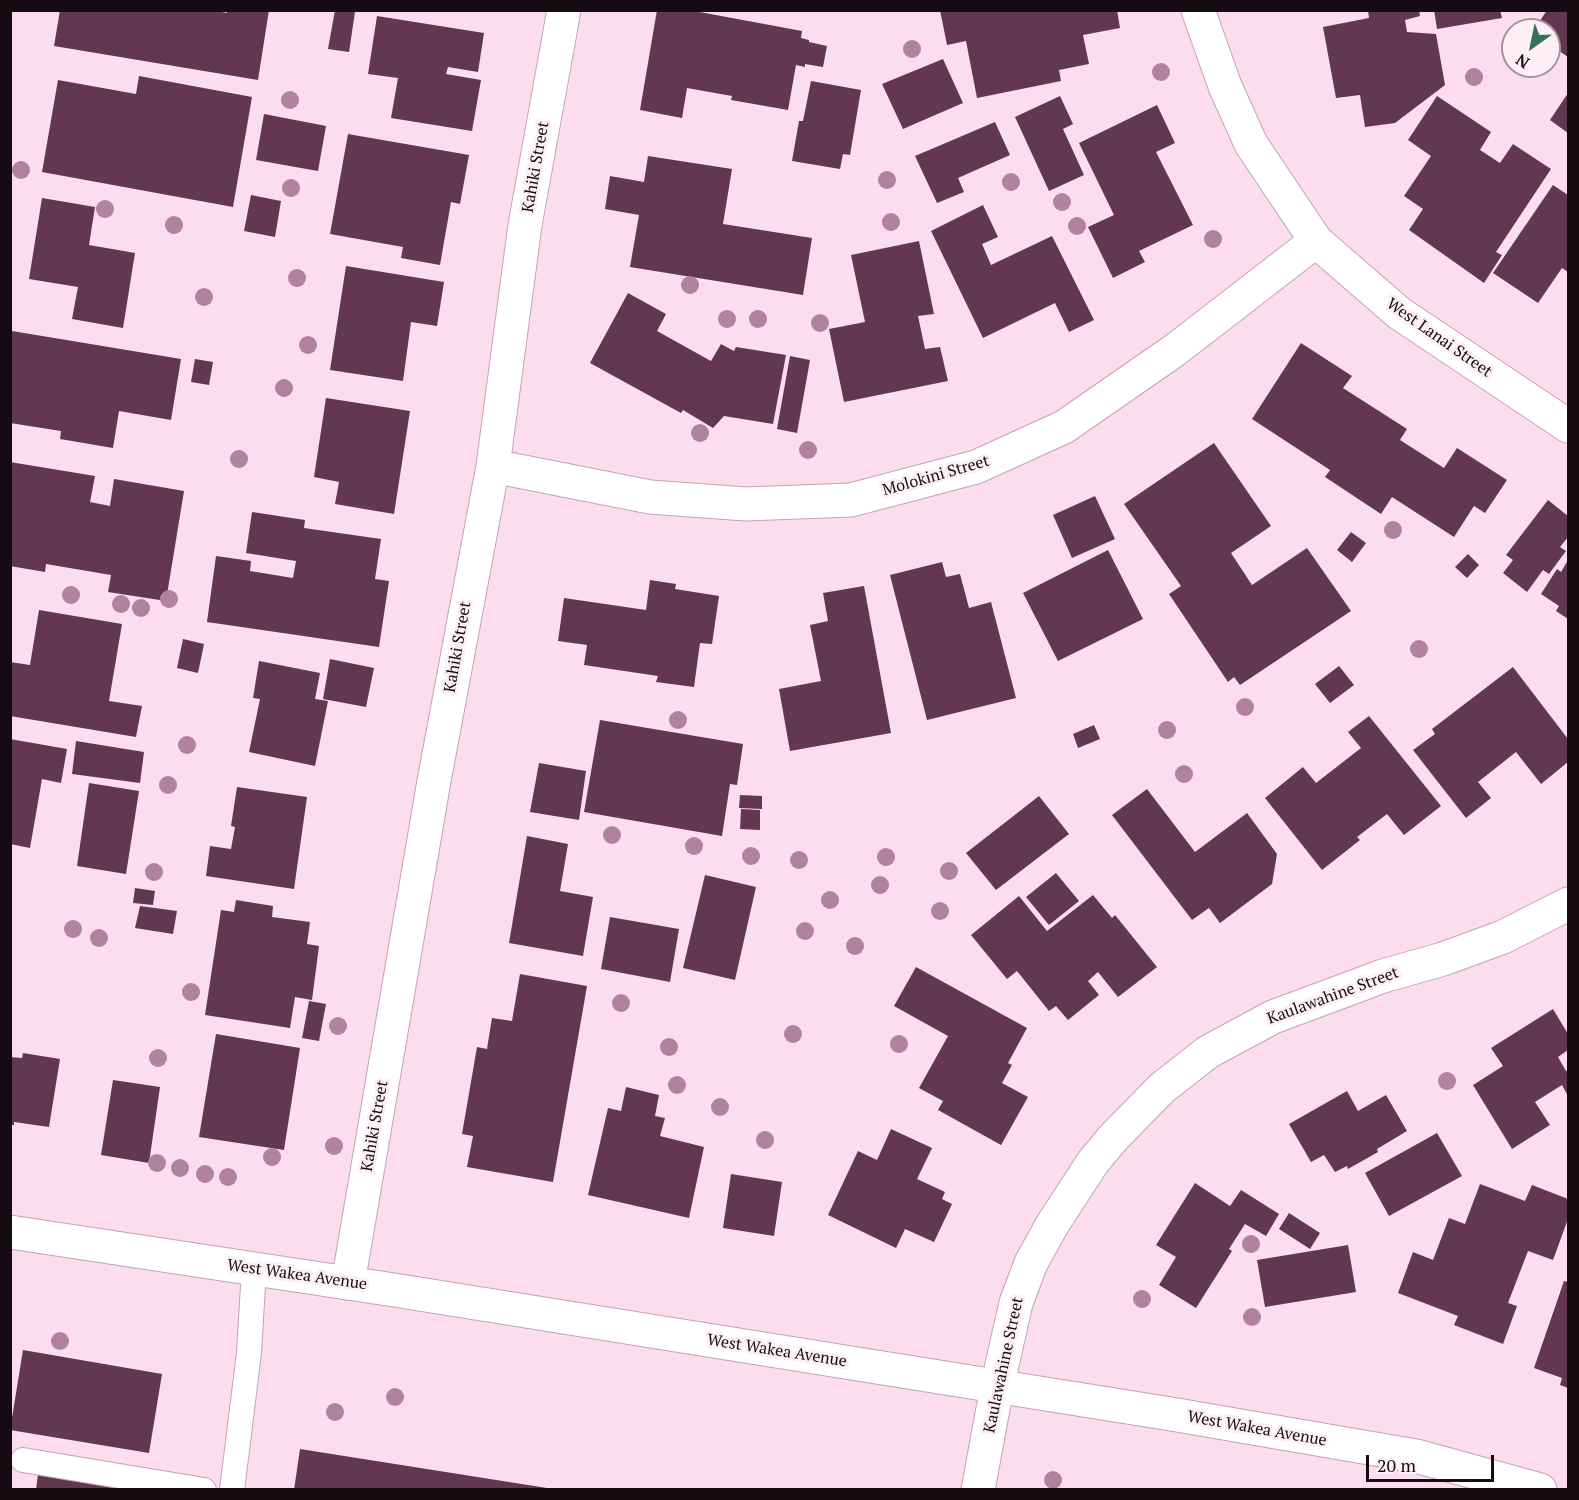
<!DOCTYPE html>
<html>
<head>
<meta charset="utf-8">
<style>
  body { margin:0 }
  #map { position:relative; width:1579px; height:1500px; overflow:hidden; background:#fbdded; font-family:"PT Serif",serif }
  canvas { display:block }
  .frame { position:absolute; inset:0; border:12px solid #170b12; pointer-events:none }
  .north { position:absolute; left:1501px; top:18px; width:60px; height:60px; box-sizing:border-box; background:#feeff7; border:2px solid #a2949b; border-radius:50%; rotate:213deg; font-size:16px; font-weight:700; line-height:24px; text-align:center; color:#170b12 }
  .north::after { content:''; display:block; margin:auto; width:21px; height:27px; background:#36715b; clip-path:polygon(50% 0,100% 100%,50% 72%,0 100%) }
  .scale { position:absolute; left:1366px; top:1455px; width:128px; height:27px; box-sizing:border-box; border:3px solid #170b12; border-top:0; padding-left:8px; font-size:18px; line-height:21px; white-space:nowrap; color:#170b12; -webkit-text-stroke:4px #feeff7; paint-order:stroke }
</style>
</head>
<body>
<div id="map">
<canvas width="1579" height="1500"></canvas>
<div class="frame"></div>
<div class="north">N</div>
<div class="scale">20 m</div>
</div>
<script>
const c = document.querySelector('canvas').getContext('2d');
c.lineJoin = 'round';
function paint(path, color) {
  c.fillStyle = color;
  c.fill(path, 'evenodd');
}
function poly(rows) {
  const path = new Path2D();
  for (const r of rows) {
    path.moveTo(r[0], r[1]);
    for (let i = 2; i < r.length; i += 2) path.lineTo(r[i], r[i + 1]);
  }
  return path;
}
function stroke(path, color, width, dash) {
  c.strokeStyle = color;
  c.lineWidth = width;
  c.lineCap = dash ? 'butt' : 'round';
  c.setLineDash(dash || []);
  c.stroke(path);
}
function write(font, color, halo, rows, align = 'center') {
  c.font = font + ' "PT Serif",serif';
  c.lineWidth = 6;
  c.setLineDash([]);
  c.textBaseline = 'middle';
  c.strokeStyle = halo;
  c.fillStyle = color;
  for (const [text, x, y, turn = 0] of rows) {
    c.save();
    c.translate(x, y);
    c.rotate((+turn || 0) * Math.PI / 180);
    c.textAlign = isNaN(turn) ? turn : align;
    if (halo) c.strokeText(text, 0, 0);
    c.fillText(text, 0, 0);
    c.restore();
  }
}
paint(poly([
  [60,10,212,10,227,13,227,10,269,10,258,80,54,46],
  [335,10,355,12,349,52,328,49],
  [657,10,689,10,802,31,801,38,809,40,809,42,827,46,823,67,805,64,805,67,796,65,788,110,731,100,732,96,687,88,682,118,640,110],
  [940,10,1117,10,1120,28,1083,35,1089,64,1059,70,1061,81,977,98,966,41,947,45],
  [1368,10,1419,10,1420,16,1405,20,1407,32,1436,34,1445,85,1395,123,1365,127,1360,95,1336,98,1323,27,1369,18],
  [1434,10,1500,10,1502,18,1437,29],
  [1547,10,1568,10,1568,57,1549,44,1549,30,1534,30],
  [377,16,484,33,478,72,448,67,446,74,481,80,472,131,391,118,398,78,368,74],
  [943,59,963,103,903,129,882,84],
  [139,76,252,97,233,207,42,172,58,80,136,94],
  [811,81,861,90,850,155,843,154,840,169,792,161,799,121,803,121],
  [1568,93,1568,133,1550,120],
  [1060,96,1073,124,1063,129,1084,175,1049,191,1015,117],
  [1437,96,1491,132,1480,150,1500,163,1513,144,1551,169,1496,252,1502,255,1484,283,1409,230,1423,209,1404,196,1431,156,1408,140],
  [1157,105,1175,143,1156,152,1193,225,1139,251,1145,262,1113,278,1088,227,1114,215,1079,143],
  [264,114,326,126,318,171,256,160],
  [995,122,1010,155,958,178,964,192,937,203,915,156],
  [348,134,469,155,460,204,451,202,440,265,401,258,403,247,330,234],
  [648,156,732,169,723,224,812,238,803,295,630,267,639,215,605,209,610,176,644,182],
  [1553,185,1568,195,1568,272,1562,268,1538,303,1493,273],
  [251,195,281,201,275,237,244,231],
  [42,198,95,207,89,245,135,253,123,328,72,319,78,287,29,279],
  [983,205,998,237,982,244,991,265,1052,236,1094,320,1069,332,1055,303,983,338,931,231],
  [919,241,934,314,918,316,925,349,940,347,948,381,844,402,829,329,865,322,851,255],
  [346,266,444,282,437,326,411,322,403,381,330,370],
  [628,293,666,314,657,331,711,361,721,344,734,351,736,347,786,355,773,424,724,416,713,428,683,410,681,413,590,363],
  [12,331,181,359,171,420,119,411,113,448,60,439,61,431,10,423],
  [1301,343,1352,376,1343,388,1407,429,1400,440,1444,468,1457,448,1507,480,1485,513,1474,506,1454,537,1392,497,1381,514,1325,477,1330,470,1252,419],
  [790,356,810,360,797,433,777,429],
  [195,359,213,362,209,385,191,382],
  [326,398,410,411,394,514,335,504,339,482,314,477],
  [1214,443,1271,526,1231,553,1252,585,1307,548,1351,611,1240,685,1234,677,1228,682,1169,594,1181,586,1124,504],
  [10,462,95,476,90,502,110,506,114,479,184,491,166,601,108,592,111,575,46,564,45,572,10,566],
  [1095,496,1115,539,1072,558,1053,515],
  [1548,500,1568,516,1568,537,1560,547,1566,551,1549,574,1543,570,1527,592,1503,573,1513,560,1506,555],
  [252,512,305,520,304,528,381,539,375,579,389,581,379,647,207,622,216,556,251,561,250,571,293,578,296,561,246,553],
  [1351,532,1366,543,1352,562,1337,550],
  [1108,550,1143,619,1058,661,1023,593],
  [1468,554,1479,565,1467,578,1455,567],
  [1568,560,1568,619,1556,611,1559,606,1541,594,1557,569,1561,572],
  [942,562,946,577,960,574,969,608,991,602,1016,698,927,720,890,575],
  [650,580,676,584,675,589,719,596,712,644,700,643,694,687,656,682,658,676,584,665,587,645,558,641,564,598,646,610],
  [864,586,891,733,790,751,779,689,821,681,810,625,828,621,823,593],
  [39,610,122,624,109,701,142,706,136,737,10,716,10,662,30,665],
  [183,639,204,644,198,673,177,668],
  [330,659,374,668,366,707,323,699],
  [259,661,320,673,315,699,328,701,315,766,249,752,260,699,253,698],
  [1339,666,1354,685,1330,703,1315,684],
  [1513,667,1568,739,1568,762,1541,784,1516,752,1478,782,1491,798,1466,818,1413,750,1435,734,1432,729],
  [1369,716,1441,806,1404,835,1387,814,1357,837,1360,840,1322,870,1265,798,1303,767,1316,783,1361,748,1348,732],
  [600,720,743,744,737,785,730,784,722,836,584,812],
  [1094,725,1100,739,1078,748,1073,734],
  [10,739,67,749,61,783,42,779,30,848,10,844],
  [76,741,144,752,140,783,72,774],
  [539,763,586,771,579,820,530,812],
  [89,783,139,791,126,874,77,866],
  [237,787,307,797,294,889,206,876,210,846,231,849,235,827,231,826],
  [1147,789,1195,852,1247,813,1277,854,1272,884,1220,923,1209,908,1192,920,1112,815],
  [740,795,762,796,762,809,739,808],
  [1039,796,1069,834,996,890,966,853],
  [741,809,760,810,760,830,740,829],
  [527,836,568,844,560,891,593,897,583,956,509,943],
  [1056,873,1079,901,1049,925,1026,897],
  [705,875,756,887,735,980,683,968],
  [135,888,155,891,153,905,133,903],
  [1093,895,1112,918,1115,915,1157,967,1118,997,1098,972,1088,981,1099,995,1068,1020,1056,1006,1049,1011,1017,971,1007,979,971,935,1019,896,1047,931],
  [236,900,273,906,272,917,310,922,307,944,319,946,312,1000,295,997,290,1028,205,1015,221,910,234,912],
  [140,906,177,911,173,934,135,928],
  [610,917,679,929,670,982,601,969],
  [916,967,1027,1028,1008,1063,1012,1065,1002,1083,1028,1097,1001,1145,938,1110,943,1101,919,1088,948,1036,894,1006],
  [520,974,587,986,553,1182,467,1167,473,1136,462,1134,477,1047,487,1049,492,1018,512,1021],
  [309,1001,326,1004,319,1041,302,1038],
  [1553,1009,1568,1034,1568,1050,1558,1057,1566,1071,1568,1070,1568,1096,1562,1085,1535,1102,1550,1125,1512,1149,1473,1085,1503,1066,1491,1048],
  [216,1034,300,1048,284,1150,199,1137],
  [23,1053,60,1059,49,1127,14,1122,14,1125,10,1125,10,1057,22,1058],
  [113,1080,160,1087,149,1163,101,1155],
  [626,1087,659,1095,655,1116,665,1118,660,1136,704,1147,689,1218,588,1195,608,1108,621,1111],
  [1347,1091,1358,1111,1386,1095,1407,1131,1377,1149,1378,1152,1348,1169,1347,1166,1335,1172,1324,1155,1311,1162,1289,1124],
  [891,1129,932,1148,917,1179,945,1192,942,1199,952,1204,934,1242,905,1229,896,1248,828,1215,858,1151,877,1160],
  [1437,1133,1462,1176,1389,1216,1365,1173],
  [731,1174,782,1182,774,1236,723,1228],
  [1195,1183,1230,1206,1241,1190,1279,1214,1266,1236,1245,1224,1229,1249,1232,1251,1196,1308,1159,1285,1176,1257,1156,1245],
  [1480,1184,1525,1201,1532,1185,1568,1199,1568,1219,1553,1260,1528,1251,1508,1303,1517,1306,1503,1344,1454,1325,1458,1316,1398,1293,1413,1252,1433,1260,1449,1218,1465,1224],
  [1289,1213,1320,1233,1310,1249,1279,1229],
  [1348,1245,1356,1292,1265,1307,1257,1260],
  [1564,1281,1568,1282,1568,1388,1560,1385,1562,1378,1534,1368],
  [23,1350,162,1374,149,1453,10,1430],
  [300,1449,547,1488,547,1490,294,1490],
  [38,1474,121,1488,121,1490,36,1490]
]), '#623851');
const service = poly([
  [23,1460,204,1490],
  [232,1490,249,1353,254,1269]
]);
const minor = poly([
  [1198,10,1225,86,1251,144,1316,241,1399,313,1568,426],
  [493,466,650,497,746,504,851,500,976,467,1064,427,1175,350,1316,241],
  [348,1283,434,781,493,466,525,225,564,10],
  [978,1490,997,1387,1016,1303,1031,1263,1052,1225,1093,1162,1113,1138,1162,1088,1208,1052,1273,1017,1383,976,1443,959,1503,937,1568,904]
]);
const tertiary = poly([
  [10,1232,394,1290,1171,1414,1416,1456,1540,1490]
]);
stroke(service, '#c5a2b5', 26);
stroke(minor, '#c5a2b5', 35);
stroke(tertiary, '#c5a2b5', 35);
stroke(service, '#fff', 24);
stroke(minor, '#fff', 33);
stroke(tertiary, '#fff', 33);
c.fillStyle = '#b1829e';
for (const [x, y] of [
  [912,49],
  [1161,72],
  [1474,77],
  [290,100],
  [21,170],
  [887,180],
  [1011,182],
  [291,188],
  [1062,202],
  [105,209],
  [891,222],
  [174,225],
  [1077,226],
  [1213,239],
  [297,278],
  [690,285],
  [204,297],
  [727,319],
  [758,319],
  [820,323],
  [308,345],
  [284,388],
  [700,433],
  [808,450],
  [239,459],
  [1393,530],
  [71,595],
  [169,599],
  [121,604],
  [141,608],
  [1419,649],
  [1245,707],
  [678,720],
  [1167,730],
  [187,745],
  [1184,774],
  [168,785],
  [612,835],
  [694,846],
  [751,856],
  [886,857],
  [799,860],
  [949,871],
  [154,872],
  [880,885],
  [830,900],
  [940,911],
  [73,929],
  [805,931],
  [99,938],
  [855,946],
  [191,992],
  [621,1003],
  [338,1026],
  [793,1034],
  [899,1044],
  [669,1047],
  [158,1058],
  [1447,1081],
  [677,1085],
  [720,1107],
  [765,1140],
  [334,1146],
  [272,1157],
  [157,1163],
  [180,1168],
  [205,1174],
  [228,1177],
  [1251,1244],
  [1142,1299],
  [1252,1317],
  [60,1341],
  [395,1397],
  [335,1412],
  [1053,1480]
]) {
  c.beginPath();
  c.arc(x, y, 9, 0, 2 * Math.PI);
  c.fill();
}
write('16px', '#170b12', '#feeff7', [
  ["Kahiki Street",536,167,-80],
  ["West Lanai Street",1439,338,35],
  ["Molokini Street",936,476,-16],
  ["Kahiki Street",458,647,-80],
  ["Kaulawahine Street",1333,996,-20],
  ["Kahiki Street",375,1126,-80],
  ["West Wakea Avenue",297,1275,8],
  ["West Wakea Avenue",777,1351,9],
  ["Kaulawahine Street",1004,1365,-78],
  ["West Wakea Avenue",1257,1429,10]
]);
</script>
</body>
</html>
